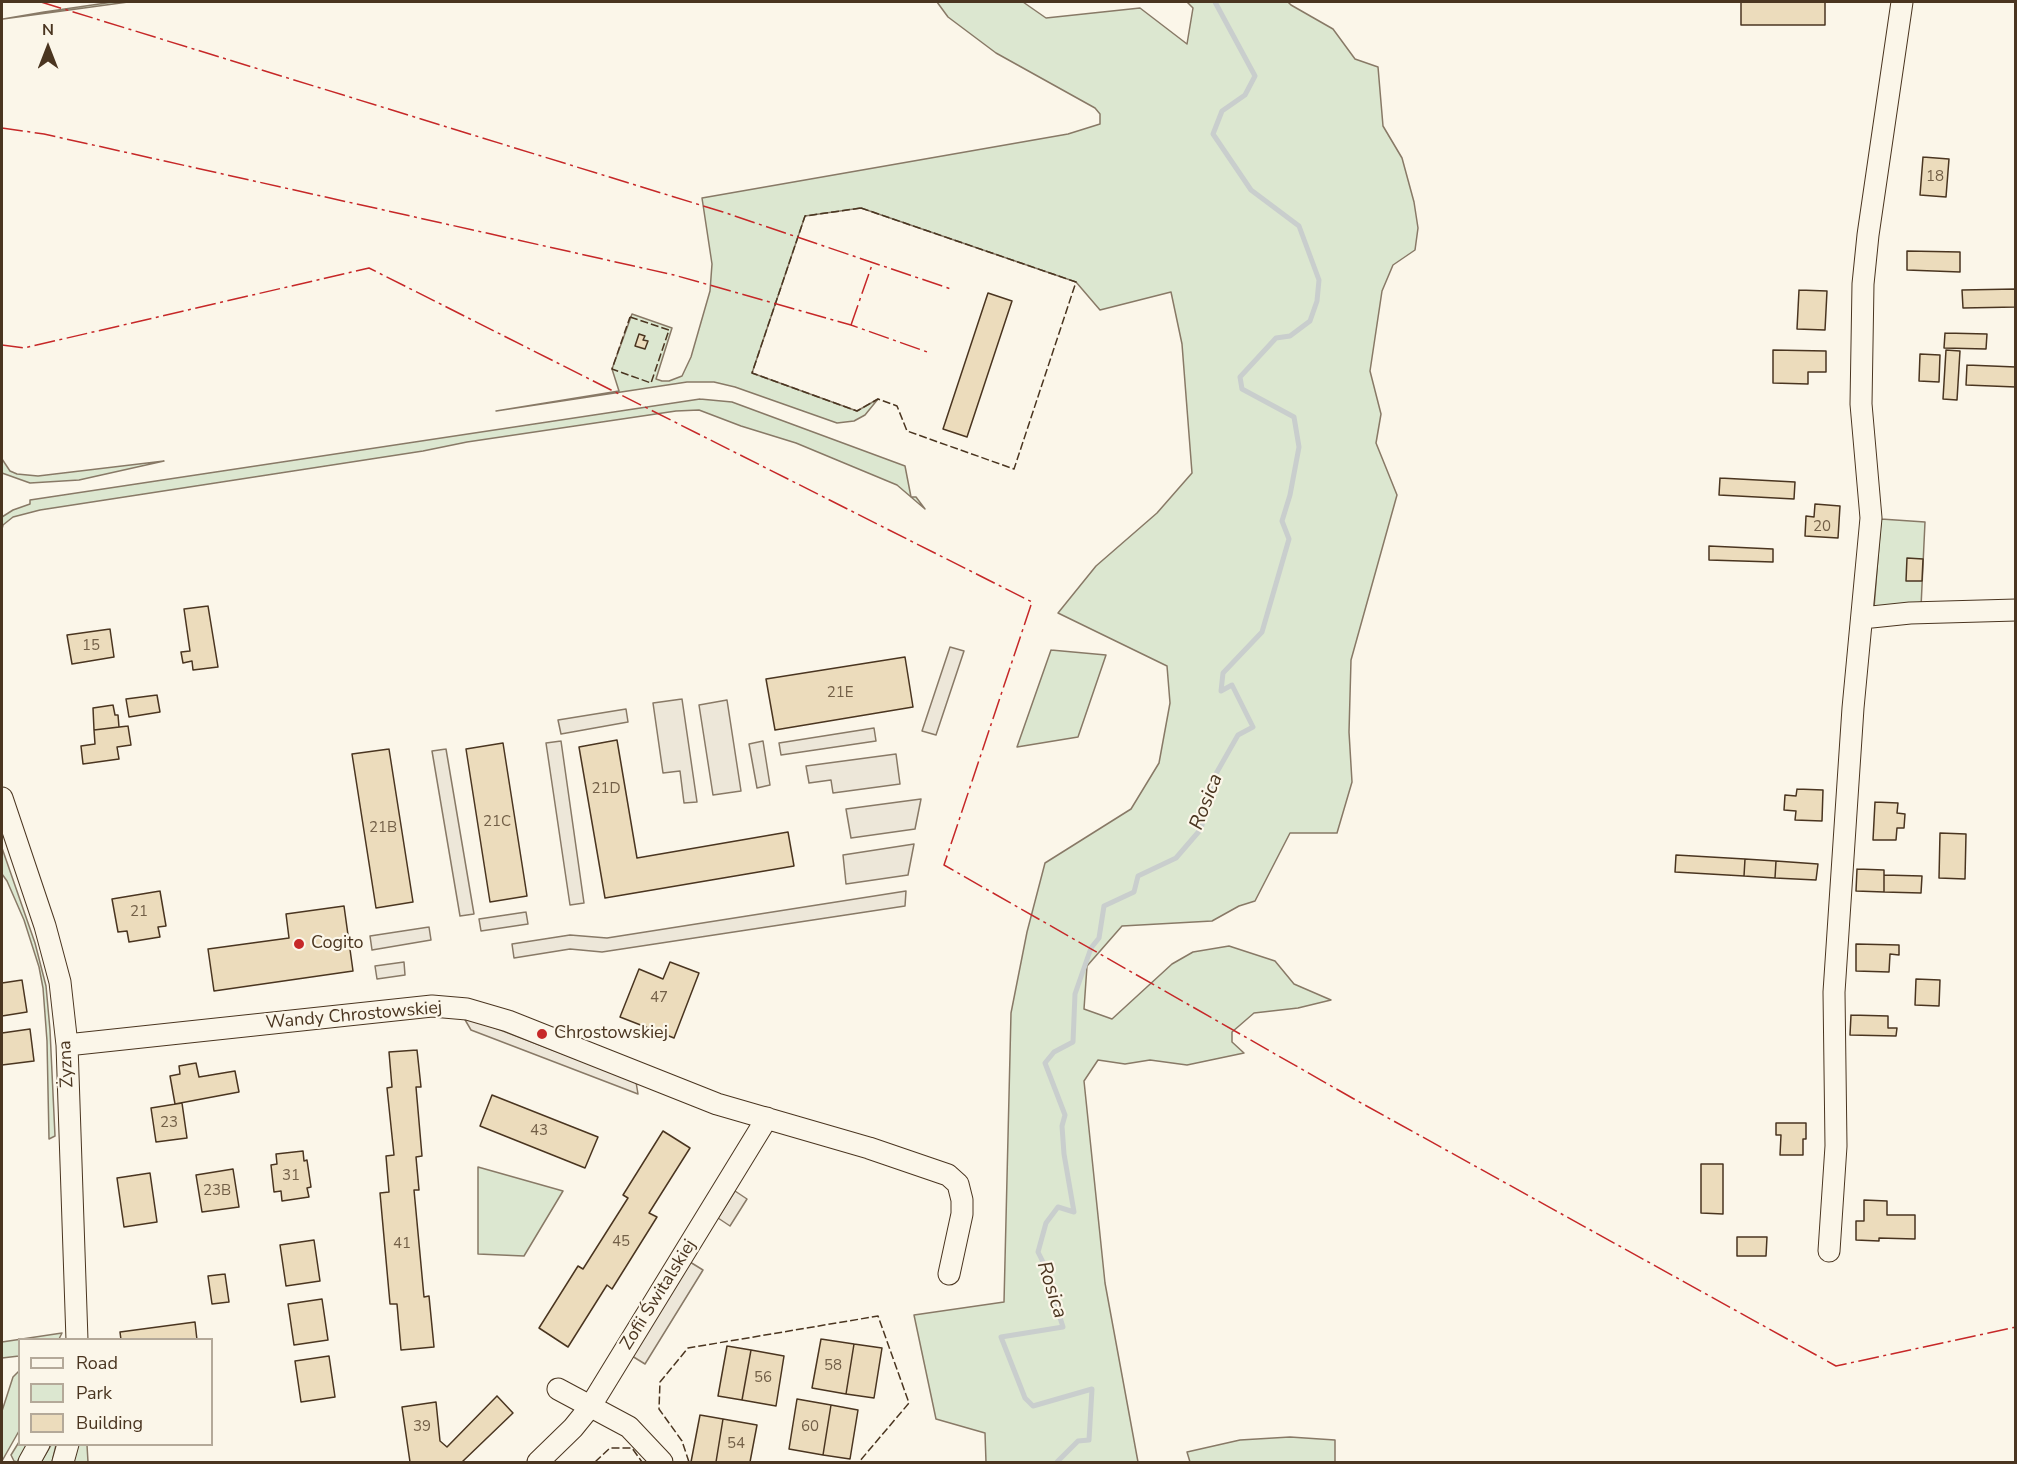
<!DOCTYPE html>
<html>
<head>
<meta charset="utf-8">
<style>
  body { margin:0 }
  #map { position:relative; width:2017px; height:1464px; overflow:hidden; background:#fbf6e9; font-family:"Nunito Sans",sans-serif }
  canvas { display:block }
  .frame { position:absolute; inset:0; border:3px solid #4a3520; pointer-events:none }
  .legend { position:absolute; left:18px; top:1338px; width:195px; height:108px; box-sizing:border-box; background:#fbf6e9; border:2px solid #b4a999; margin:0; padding:8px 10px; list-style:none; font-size:18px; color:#4a3520 }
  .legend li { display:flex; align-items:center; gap:12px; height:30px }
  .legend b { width:30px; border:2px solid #b4a999 }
  .north { position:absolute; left:18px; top:18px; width:60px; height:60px; -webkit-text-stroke:4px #fbf6e9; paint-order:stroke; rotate:0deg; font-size:16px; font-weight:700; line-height:24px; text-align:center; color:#4a3520 }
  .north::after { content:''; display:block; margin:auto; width:21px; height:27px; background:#4a3520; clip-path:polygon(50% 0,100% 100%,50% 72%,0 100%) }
</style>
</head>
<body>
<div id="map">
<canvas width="2017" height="1464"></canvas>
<div class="frame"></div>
<ul class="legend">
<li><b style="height:8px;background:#fbf6e9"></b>Road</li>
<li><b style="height:16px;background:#dce7d0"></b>Park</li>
<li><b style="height:16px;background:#ecdcbc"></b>Building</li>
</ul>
<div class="north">N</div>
</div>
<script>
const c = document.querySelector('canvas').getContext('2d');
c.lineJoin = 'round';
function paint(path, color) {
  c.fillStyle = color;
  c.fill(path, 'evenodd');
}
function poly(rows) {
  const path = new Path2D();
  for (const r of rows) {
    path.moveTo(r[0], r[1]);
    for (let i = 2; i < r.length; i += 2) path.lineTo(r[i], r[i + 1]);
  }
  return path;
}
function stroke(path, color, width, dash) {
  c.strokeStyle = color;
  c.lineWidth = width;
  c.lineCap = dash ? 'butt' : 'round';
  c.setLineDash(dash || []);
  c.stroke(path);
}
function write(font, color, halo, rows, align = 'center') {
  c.font = font + ' "Nunito Sans",sans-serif';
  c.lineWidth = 4.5;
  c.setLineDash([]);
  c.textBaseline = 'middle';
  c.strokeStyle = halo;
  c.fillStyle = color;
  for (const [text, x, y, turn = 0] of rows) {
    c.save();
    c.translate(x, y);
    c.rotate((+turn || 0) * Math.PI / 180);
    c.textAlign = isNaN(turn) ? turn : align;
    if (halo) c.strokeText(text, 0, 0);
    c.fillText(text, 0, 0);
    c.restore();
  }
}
const green = poly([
  [113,2,128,2,3,19,44,12,113,2],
  [937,2,1023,2,1046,18,1140,8,1187,44,1193,8,1187,2,1288,2,1291,5,1333,29,1355,59,1378,67,1383,126,1402,158,1414,202,1418,228,1415,250,1393,265,1382,291,1370,371,1381,414,1376,443,1397,495,1351,660,1349,732,1352,782,1337,833,1290,833,1255,901,1239,906,1212,921,1122,926,1087,966,1084,1009,1112,1019,1172,964,1193,952,1229,946,1275,961,1294,984,1331,1000,1298,1008,1254,1013,1232,1032,1232,1042,1244,1053,1187,1065,1150,1060,1125,1064,1098,1060,1084,1081,1105,1283,1138,1462,986,1462,985,1433,936,1419,914,1315,1004,1302,1011,1013,1027,932,1045,863,1131,809,1159,763,1170,703,1167,666,1058,613,1096,566,1157,513,1192,473,1182,344,1171,292,1100,310,1076,282,861,208,805,216,752,373,857,411,878,399,865,415,854,421,837,423,735,387,714,382,687,382,496,411,619,391,612,369,632,314,672,328,656,379,662,381,669,381,682,376,691,357,710,291,712,264,702,198,1068,134,1100,124,1100,114,1095,108,996,53,948,17,937,2],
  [700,399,732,402,905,466,911,497,916,497,925,509,897,485,796,443,741,426,699,410,676,411,467,442,423,451,40,510,13,517,3,525,2,529,2,517,13,510,30,504,30,500,700,399],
  [2,459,10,471,17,474,38,476,164,461,79,480,30,483,2,473,2,459],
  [1881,519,1925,522,1921,607,1874,608,1881,519],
  [1051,650,1106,655,1078,737,1017,747,1051,650],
  [2,848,35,943,46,986,50,1030,55,1136,49,1139,47,1041,43,988,39,967,24,920,7,881,2,874,2,848],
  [478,1167,563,1191,524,1256,478,1254,478,1167],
  [62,1333,59,1339,20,1340,19,1356,2,1358,2,1342,62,1333],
  [19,1371,19,1431,2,1461,2,1411,13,1377,19,1371],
  [1290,1437,1335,1440,1335,1462,1190,1462,1187,1452,1240,1440,1290,1437],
  [19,1442,20,1444,28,1445,17,1462,14,1461,11,1455,19,1442],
  [51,1445,56,1445,52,1462,41,1462,51,1445],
  [78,1445,87,1445,88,1462,73,1462,78,1445]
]);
paint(green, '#dce7d0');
stroke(green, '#887966', 1.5);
const parking = poly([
  [950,647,964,651,936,735,922,731,950,647],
  [682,699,697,802,684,803,680,771,663,773,653,703,682,699],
  [727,700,741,791,713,795,699,705,727,700],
  [626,709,628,722,561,734,558,720,626,709],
  [874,728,876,741,781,755,779,743,874,728],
  [561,741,584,903,570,905,546,743,561,741],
  [763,741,770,785,757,788,749,744,763,741],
  [446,749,474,914,460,916,432,751,446,749],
  [896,754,900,784,833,793,831,780,809,783,806,766,896,754],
  [921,799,915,829,851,838,846,809,921,799],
  [914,844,908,875,846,884,843,855,914,844],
  [906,891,905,906,602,952,570,949,514,958,512,944,570,935,607,938,906,891],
  [526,912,528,924,481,931,479,919,526,912],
  [429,927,431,940,372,950,370,936,429,927],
  [404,962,405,975,377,979,375,966,404,962],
  [464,1018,477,1021,636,1082,638,1094,471,1030,464,1018],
  [735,1191,747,1199,730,1226,718,1218,735,1191],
  [690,1262,703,1270,645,1364,632,1356,690,1262]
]);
paint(parking, '#ede7d9');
stroke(parking, '#887966', 1.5);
stroke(poly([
  [1057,1462,1078,1441,1089,1440,1092,1389,1033,1406,1025,1398,1001,1337,1063,1327,1051,1289,1049,1274,1038,1252,1046,1223,1058,1207,1074,1212,1064,1154,1062,1126,1065,1115,1045,1063,1054,1052,1073,1042,1075,994,1091,948,1099,938,1104,906,1134,892,1138,876,1176,858,1201,829,1213,779,1238,735,1253,727,1232,685,1221,691,1223,673,1262,632,1289,539,1282,521,1290,495,1299,447,1294,417,1242,389,1240,377,1276,338,1290,336,1310,321,1317,301,1319,280,1299,226,1251,190,1213,134,1222,111,1245,95,1255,76,1215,2]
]), '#c9cecd', 5);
const building = poly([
  [1741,2,1825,2,1825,25,1741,25,1741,2],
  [1923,157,1949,159,1946,197,1920,195,1923,157],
  [1907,251,1960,252,1960,272,1907,270,1907,251],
  [2016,289,2016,307,1963,308,1962,290,2016,289],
  [1799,290,1827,291,1825,330,1797,329,1799,290],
  [988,293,1012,301,967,437,943,429,988,293],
  [1945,333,1987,334,1986,349,1944,348,1945,333],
  [639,334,645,336,643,340,648,341,645,349,635,346,639,334],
  [1773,350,1826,351,1826,372,1808,372,1808,384,1773,383,1773,350],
  [1946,350,1960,351,1957,400,1943,399,1946,350],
  [1920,354,1940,355,1939,382,1919,381,1920,354],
  [1967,365,2016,367,2016,387,1966,385,1967,365],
  [1720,478,1795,482,1794,499,1719,495,1720,478],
  [1815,504,1840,506,1838,538,1805,536,1806,516,1814,517,1815,504],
  [1709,546,1773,549,1773,562,1709,560,1709,546],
  [1907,558,1923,559,1922,581,1906,581,1907,558],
  [208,606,218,667,193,670,192,661,183,663,181,652,190,651,184,609,208,606],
  [110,629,114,657,72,664,67,635,110,629],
  [905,657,913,707,775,730,766,679,905,657],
  [157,695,160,712,129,717,126,699,157,695],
  [113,705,115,715,118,715,119,727,94,730,93,708,113,705],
  [128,726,131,745,117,747,119,759,83,764,81,746,95,744,94,730,128,726],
  [617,740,637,858,788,832,794,866,605,898,579,747,617,740],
  [503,743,527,896,490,902,466,749,503,743],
  [389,749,413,902,376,908,352,754,389,749],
  [1797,789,1823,790,1822,821,1795,820,1796,811,1784,810,1785,795,1796,796,1797,789],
  [1875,802,1898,803,1897,813,1905,814,1904,828,1897,828,1896,840,1873,840,1875,802],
  [1940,833,1966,834,1965,879,1939,878,1940,833],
  [1676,855,1745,859,1744,876,1675,872,1676,855],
  [1745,859,1776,861,1775,878,1744,876,1745,859],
  [1776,861,1818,864,1816,880,1775,878,1776,861],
  [1857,869,1884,870,1884,892,1856,891,1857,869],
  [1884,875,1922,876,1921,893,1884,892,1884,875],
  [160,891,166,926,158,927,160,937,129,942,127,931,118,932,112,899,160,891],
  [344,906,353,971,214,991,208,949,289,938,286,914,344,906],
  [1856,944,1899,945,1899,955,1890,954,1889,972,1856,971,1856,944],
  [670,962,699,973,674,1038,620,1017,639,969,663,979,670,962],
  [1916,979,1940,980,1939,1006,1915,1005,1916,979],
  [22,980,27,1012,2,1016,2,983,22,980],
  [1851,1015,1888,1016,1888,1028,1897,1028,1896,1036,1850,1035,1851,1015],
  [30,1029,34,1061,2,1065,2,1033,30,1029],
  [417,1050,421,1087,416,1087,422,1156,416,1157,419,1190,414,1190,424,1297,429,1296,434,1347,401,1350,397,1304,390,1304,380,1193,389,1192,386,1156,394,1155,387,1088,392,1087,389,1052,417,1050],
  [196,1063,199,1077,235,1071,239,1092,175,1104,170,1076,180,1074,179,1066,196,1063],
  [492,1095,598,1137,585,1168,480,1126,492,1095],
  [182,1103,187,1138,156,1142,151,1108,182,1103],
  [1776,1123,1806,1123,1806,1139,1803,1139,1803,1155,1780,1155,1781,1135,1776,1135,1776,1123],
  [663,1131,690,1148,649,1213,657,1217,612,1289,607,1285,568,1347,539,1328,578,1266,583,1269,628,1198,623,1195,663,1131],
  [303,1151,304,1161,307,1160,311,1187,307,1188,309,1197,282,1201,281,1191,274,1192,271,1165,277,1164,276,1154,303,1151],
  [1701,1164,1723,1164,1723,1214,1701,1213,1701,1164],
  [233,1169,239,1207,202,1212,196,1175,233,1169],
  [150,1173,157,1222,124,1227,117,1178,150,1173],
  [1864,1200,1887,1201,1887,1215,1915,1215,1915,1239,1879,1238,1879,1241,1856,1240,1856,1221,1864,1221,1864,1200],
  [1737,1237,1767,1237,1766,1256,1737,1256,1737,1237],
  [314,1240,320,1281,286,1286,280,1245,314,1240],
  [225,1274,229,1302,212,1304,208,1276,225,1274],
  [322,1299,328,1340,294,1345,288,1304,322,1299],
  [195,1322,197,1340,121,1340,120,1332,195,1322],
  [821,1339,854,1344,846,1394,812,1388,821,1339],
  [854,1344,882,1348,874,1398,846,1394,854,1344],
  [727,1346,751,1350,742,1400,718,1396,727,1346],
  [751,1350,784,1356,776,1406,742,1400,751,1350],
  [329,1356,335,1397,301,1402,295,1361,329,1356],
  [497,1396,513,1413,462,1462,410,1462,402,1407,436,1402,440,1441,447,1447,497,1396],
  [797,1399,831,1405,823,1455,789,1449,797,1399],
  [831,1405,858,1410,850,1459,823,1455,831,1405],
  [700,1415,723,1419,716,1462,691,1462,700,1415],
  [723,1419,757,1425,750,1462,716,1462,723,1419]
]);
paint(building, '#ecdcbc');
stroke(building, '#4a3520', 1.5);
const minor = poly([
  [1862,618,1910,613,2016,610],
  [2,798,45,926,60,982,67,1045,77,1340],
  [67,1045,432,1006,467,1009,508,1021,717,1104,869,1148,948,1175,958,1184,962,1200,962,1214,949,1274],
  [1829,1251,1836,1146,1834,992,1853,708,1871,518,1861,404,1863,284,1868,235,1902,2],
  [558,1389,629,1427,662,1462],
  [29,1462,39,1444],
  [63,1462,68,1444],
  [538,1462,573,1428,590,1407,767,1118]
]);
stroke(minor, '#4a3520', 23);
stroke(minor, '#fbf6e9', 21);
stroke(poly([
  [861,208,1076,282,1014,469,907,431,897,406,878,399,857,411,752,373,805,216,861,208],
  [630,317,669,330,651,383,612,369,630,317],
  [595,1462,610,1448,632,1448,642,1462],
  [689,1462,682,1441,659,1409,660,1382,688,1348,878,1316,909,1403,859,1462]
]), '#4a3520', 1.5, [8, 3]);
stroke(poly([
  [41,2,723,212,951,289],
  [2,128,44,134,674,275,851,325,930,353],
  [851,325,873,262],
  [2,345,24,348,369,268,1032,602,944,865,1354,1099,1836,1366,2016,1327]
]), '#c62828', 1.5, [21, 4.5, 3, 4.5]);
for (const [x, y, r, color] of [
  [299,944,6,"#c62828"],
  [542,1034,6,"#c62828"]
]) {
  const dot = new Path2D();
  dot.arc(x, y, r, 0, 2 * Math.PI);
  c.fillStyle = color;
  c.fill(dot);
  stroke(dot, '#fbf6e9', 2);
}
write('15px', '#725f47', null, [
  ["18",1935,177],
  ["20",1822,527],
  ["15",91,646],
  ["21E",840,693],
  ["21D",606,789],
  ["21C",497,822],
  ["21B",383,828],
  ["21",139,912],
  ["47",659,998],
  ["23",169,1123],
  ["43",539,1131],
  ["31",291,1176],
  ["23B",217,1191],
  ["45",621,1242],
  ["41",402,1244],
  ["58",833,1366],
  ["56",763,1378],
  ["39",422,1427],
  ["60",810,1427],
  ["54",736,1444]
]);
write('18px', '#4a3520', '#fbf6e9', [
  ["Cogito",311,944],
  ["Chrostowskiej",554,1034]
], 'left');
write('18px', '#4a3520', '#fbf6e9', [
  ["Wandy Chrostowskiej",354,1016,-5],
  ["Żyzna",67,1064,-93],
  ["Zofii Świtalskiej",659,1295,-58]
]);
write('italic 20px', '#4a3520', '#fbf6e9', [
  ["Rosica",1207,802,-69],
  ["Rosica",1051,1290,72]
]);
</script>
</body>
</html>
